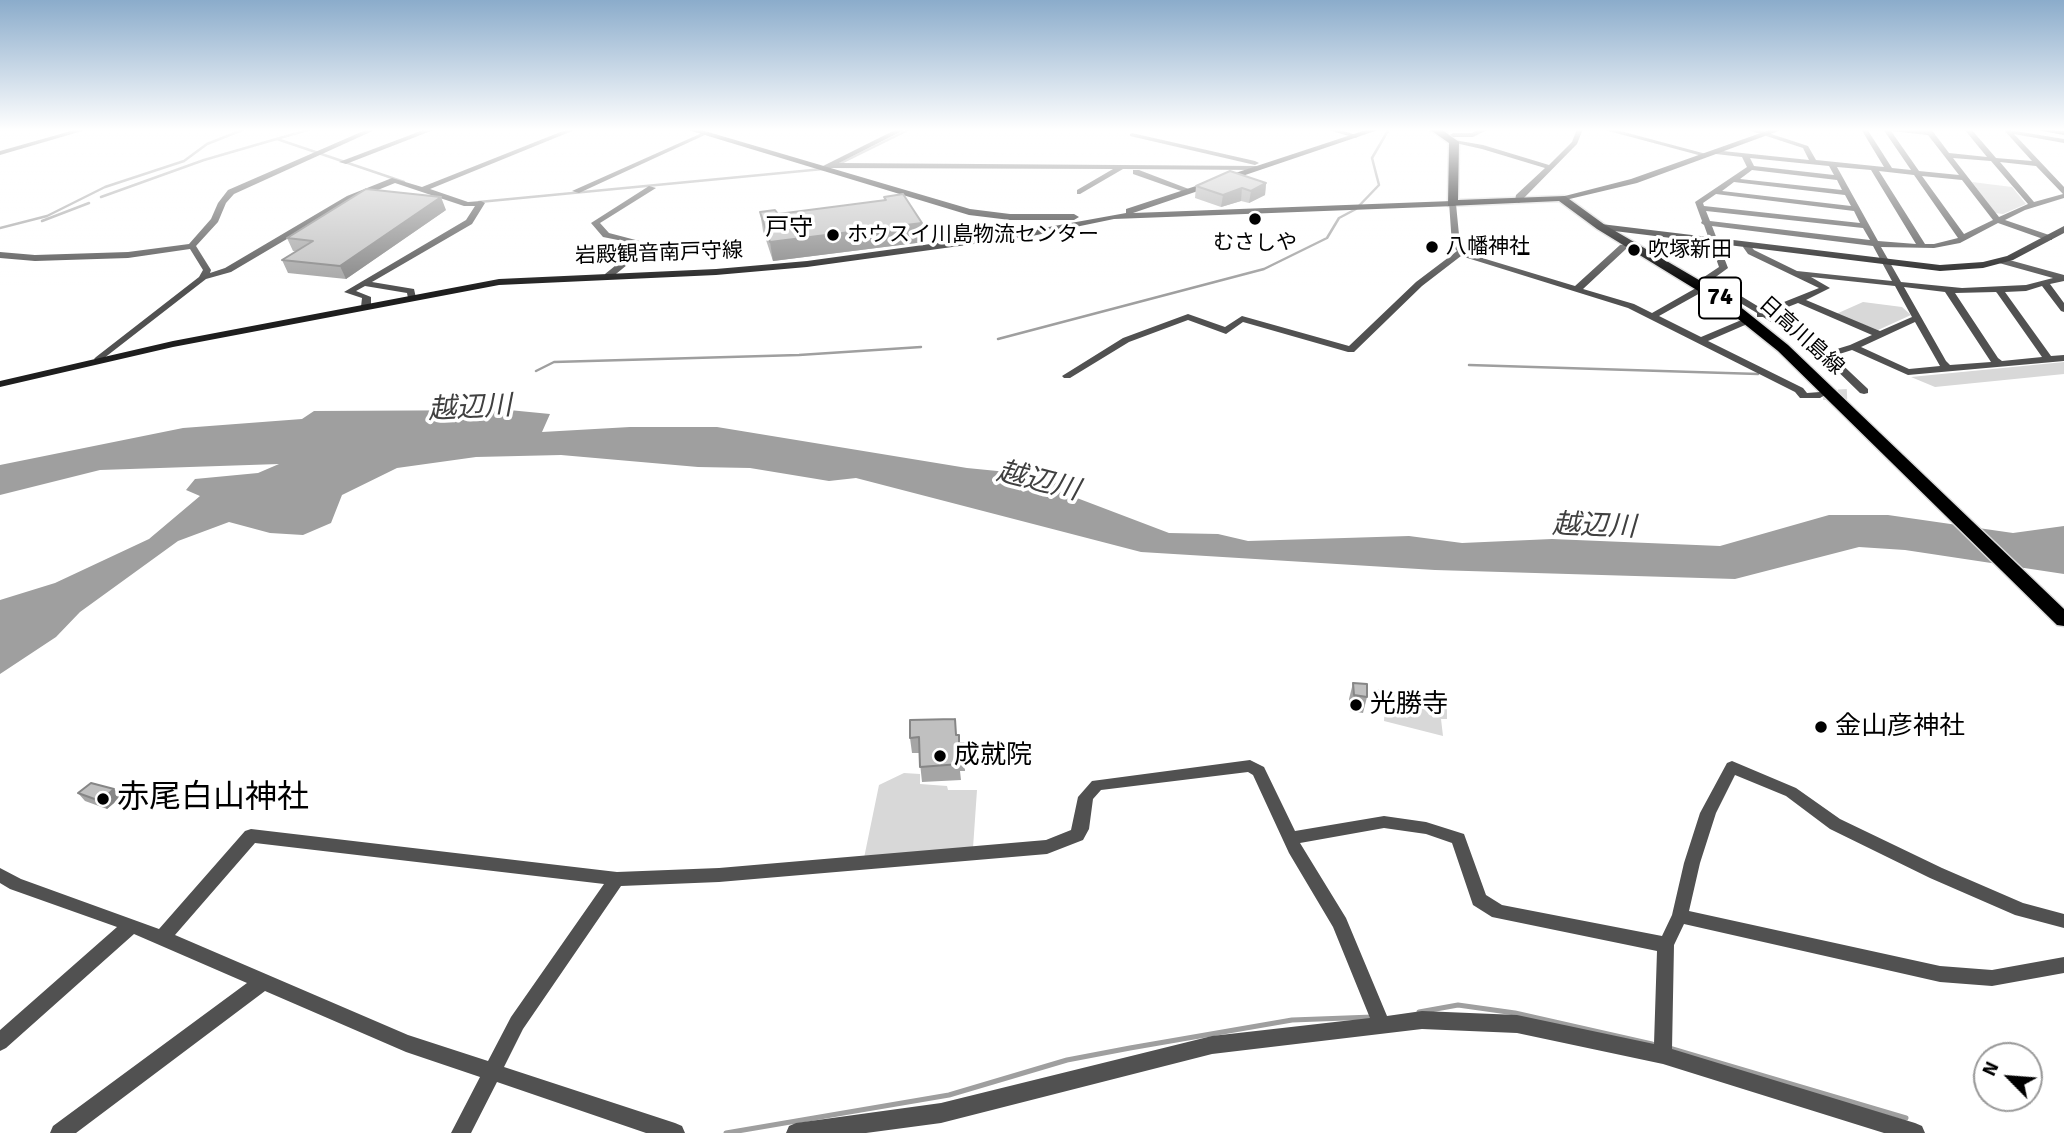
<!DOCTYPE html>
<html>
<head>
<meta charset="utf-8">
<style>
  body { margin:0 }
  #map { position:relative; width:2064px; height:1133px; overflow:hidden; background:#fff; font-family:Signika,sans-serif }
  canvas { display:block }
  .north { position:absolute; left:1973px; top:1042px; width:70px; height:70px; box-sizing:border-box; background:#fff; border:2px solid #999; border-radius:50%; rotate:295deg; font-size:19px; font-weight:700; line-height:28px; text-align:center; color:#000 }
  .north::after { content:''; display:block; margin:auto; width:24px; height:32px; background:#000; clip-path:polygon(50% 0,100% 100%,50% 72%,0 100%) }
</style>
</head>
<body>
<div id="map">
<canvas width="2064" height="1133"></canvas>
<div class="north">N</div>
</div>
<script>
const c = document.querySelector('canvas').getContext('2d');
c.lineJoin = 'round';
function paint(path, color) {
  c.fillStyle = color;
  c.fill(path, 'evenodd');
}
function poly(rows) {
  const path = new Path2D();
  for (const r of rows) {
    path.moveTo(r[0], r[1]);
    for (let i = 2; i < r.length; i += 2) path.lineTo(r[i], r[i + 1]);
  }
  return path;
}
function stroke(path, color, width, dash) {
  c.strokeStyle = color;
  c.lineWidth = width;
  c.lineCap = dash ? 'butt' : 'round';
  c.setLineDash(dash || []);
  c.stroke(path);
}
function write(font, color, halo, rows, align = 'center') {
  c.font = font + ' Signika,"Noto Sans JP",sans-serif';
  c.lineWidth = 7;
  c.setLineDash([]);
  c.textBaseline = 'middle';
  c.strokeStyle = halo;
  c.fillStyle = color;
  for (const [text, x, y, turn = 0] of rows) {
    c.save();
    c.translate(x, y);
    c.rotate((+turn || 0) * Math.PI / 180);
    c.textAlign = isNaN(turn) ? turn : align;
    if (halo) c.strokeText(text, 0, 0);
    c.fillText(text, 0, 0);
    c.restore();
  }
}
paint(poly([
  [1972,182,2012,187,2026,204,2003,214,1995,213],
  [1863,302,1902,307,1911,315,1878,330,1836,314],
  [2064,362,2064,374,1935,387,1911,377],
  [1377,689,1447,696,1447,719,1441,719,1443,736,1384,721,1385,704,1377,703],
  [904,773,920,774,920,784,947,786,948,790,977,790,973,848,864,858,879,785]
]), '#d8d8d8');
paint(poly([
  [509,410,550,414,542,432,630,427,717,427,967,468,1048,476,1069,495,1169,533,1218,534,1248,541,1409,536,1462,543,1552,539,1720,546,1829,515,1888,515,2013,533,2064,526,2064,574,1905,550,1859,547,1735,579,1435,570,1141,552,856,478,829,481,750,468,698,467,561,455,476,457,397,468,342,495,331,523,303,535,270,533,229,522,178,541,80,612,56,637,0,674,0,600,55,583,149,539,200,496,186,490,195,479,258,473,279,464,100,470,0,495,0,465,183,428,302,419,314,411]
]), '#9f9f9f');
stroke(poly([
  [277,139,404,182],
  [837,165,910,129],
  [101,197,204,160,311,129],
  [479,202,823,169],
  [42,221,89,203],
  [0,228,47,216,105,187,184,161,207,144,245,129],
  [998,339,1264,269,1327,238,1339,218,1356,209,1379,185,1372,158,1389,129],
  [1469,365,1758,374],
  [536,371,554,362,799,355,921,347]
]), '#9f9f9f', 2.5);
stroke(poly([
  [1419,1012,1458,1005,1515,1013,1652,1044],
  [1669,1048,1906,1118],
  [726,1133,949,1095,1067,1060,1130,1048,1292,1020,1373,1017]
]), '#9f9f9f', 5);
stroke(poly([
  [1823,395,1847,394]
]), '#d9d9d9', 10, [10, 5]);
const primary = poly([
  [1429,129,1441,129,1459,142,1458,200,1565,196,1605,225,1728,297,1788,345,2064,609,2064,626,2057,625,1778,351,1718,303,1597,229,1559,201,1448,206,1449,143,1429,129]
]);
stroke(primary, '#dbdbdb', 3);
paint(poly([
  [78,129,89,129,0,155,0,151,78,129],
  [368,129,377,129,234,194,226,203,218,222,196,246,211,270,210,273,225,268,347,196,392,178,422,187,568,129,577,129,430,189,468,202,481,201,485,203,472,224,372,282,414,289,416,298,412,301,408,298,407,293,365,286,356,291,371,297,371,307,366,310,361,307,362,298,344,292,466,220,475,206,464,206,395,183,353,200,231,272,206,279,99,362,94,359,96,357,199,277,203,270,190,249,128,258,35,261,0,258,0,252,35,255,128,252,189,244,211,219,218,203,228,190,368,129],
  [426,129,436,129,346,164,339,162,426,129],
  [897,129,906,129,839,163,1259,166,1263,168,1259,170,1123,169,1080,194,1077,194,1077,190,1113,169,827,168,823,166,897,129],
  [1325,129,1337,129,1359,136,1356,138,1325,129],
  [1480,129,1489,129,1473,137,1453,137,1450,135,1453,133,1472,133,1480,129],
  [1577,129,1583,129,1577,144,1519,203,1515,201,1516,195,1545,168,1482,149,1451,142,1454,140,1483,145,1549,165,1572,142,1577,129],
  [1601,129,1613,129,1710,155,1706,157,1601,129],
  [1745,129,1756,129,1808,146,1816,160,1884,167,1861,129,1867,129,1892,168,1911,170,1883,129,1931,129,1949,153,1987,157,1964,129,1971,129,1996,158,2032,161,2003,129,2064,139,2064,143,2014,134,2064,187,2064,198,2025,210,2005,220,2052,236,2052,240,2046,240,1998,223,1960,243,1934,248,1881,247,1901,282,1962,288,2026,285,2053,278,1999,263,1999,259,2002,258,2064,275,2064,281,2050,284,2064,303,2064,312,2061,311,2042,286,2026,291,2005,292,2051,356,2064,355,2064,361,1908,375,1852,350,1833,356,1868,389,1868,393,1864,394,1860,393,1823,357,1792,335,1763,317,1757,317,1757,313,1707,283,1698,285,1698,281,1719,267,1704,225,1701,223,1702,221,1695,202,1747,167,1742,157,1716,154,1712,152,1713,150,1809,160,1803,148,1745,129],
  [1891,131,1928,135,1959,175,1919,171,1891,131],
  [1750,158,1829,166,1834,175,1754,166,1750,158],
  [1953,158,1991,161,2028,204,1999,217,1953,158],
  [2000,162,2036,166,2063,194,2034,202,2000,162],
  [1837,167,1871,170,1916,244,1878,241,1837,167],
  [1752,170,1837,180,1842,190,1740,179,1752,170],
  [1879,171,1914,175,1958,238,1934,244,1925,244,1879,171],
  [1922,176,1962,180,1993,220,1964,234,1922,176],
  [1734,182,1845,195,1851,206,1722,191,1734,182],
  [1716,194,1854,211,1860,223,1704,206,1703,203,1716,194],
  [1706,211,1863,228,1870,240,1710,221,1706,211],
  [1712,226,1873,246,1892,281,1797,271,1754,250,1750,245,1744,245,1743,247,1748,254,1819,288,1764,310,1713,279,1728,268,1712,226],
  [1811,277,1895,286,1912,317,1880,331,1806,300,1830,288,1811,277],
  [1904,287,1945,292,1991,362,1950,365,1946,361,1904,287],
  [1996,292,1997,293,2042,357,2002,361,1998,358,1955,293,1996,292],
  [1798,303,1872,335,1850,345,1827,352,1770,314,1798,303],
  [1915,322,1940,366,1909,369,1861,347,1915,322],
  [702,133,707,134,579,193,572,191,702,133],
  [1132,133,1255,161,1259,163,1255,165,1130,136,1130,134,1132,133],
  [1133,170,1139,170,1194,191,1187,193,1133,174,1133,170],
  [649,186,656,188,600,223,609,233,647,243,643,252,611,278,605,278,605,274,636,249,638,244,603,237,591,223,649,186],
  [1449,202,1456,204,1460,245,1469,254,1575,286,1620,245,1634,243,1634,247,1626,249,1583,289,1634,304,1652,313,1696,288,1702,288,1702,292,1659,316,1701,337,1739,321,1745,321,1745,325,1708,341,1803,388,1807,393,1820,392,1825,395,1820,398,1800,398,1795,392,1628,308,1461,256,1422,286,1354,352,1348,352,1243,322,1226,334,1188,320,1129,342,1070,378,1064,378,1062,376,1123,338,1188,314,1225,327,1242,316,1349,346,1416,282,1457,251,1452,245,1449,202],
  [1250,760,1264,767,1295,831,1384,816,1426,822,1464,834,1486,895,1502,905,1662,936,1672,915,1684,863,1700,813,1727,763,1732,761,1796,788,1840,819,1942,868,2023,903,2064,914,2064,928,2015,915,1930,878,1830,829,1786,796,1735,775,1716,813,1700,863,1689,911,1940,966,1992,970,2064,957,2064,973,1992,986,1940,982,1684,924,1674,945,1672,1049,1915,1123,1922,1126,1925,1133,1884,1133,1663,1064,1517,1033,1422,1029,1212,1054,941,1123,866,1133,786,1133,789,1126,796,1123,941,1103,1212,1036,1370,1018,1333,927,1289,853,1253,775,1248,772,1101,790,1093,799,1089,829,1083,840,1047,854,719,882,621,886,523,1029,504,1067,675,1123,682,1126,685,1133,646,1133,497,1082,471,1133,451,1133,480,1077,406,1052,265,991,76,1133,50,1133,53,1126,247,983,134,934,6,1048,0,1051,0,1030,117,927,10,889,0,883,0,868,21,879,159,929,245,831,251,829,617,872,719,868,1046,840,1071,830,1078,797,1092,781,1250,760],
  [1384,828,1426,834,1452,843,1473,905,1492,917,1657,951,1654,1044,1517,1015,1422,1011,1387,1016,1346,918,1300,843,1384,828],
  [255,843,604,884,511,1017,488,1061,408,1035,175,935,255,843]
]), '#515151');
paint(poly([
  [685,129,698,129,970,209,1010,214,1074,214,1079,217,1074,220,1010,220,969,215,685,129],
  [1369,129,1381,129,1133,213,1452,201,1455,202,1455,206,1114,219,1032,236,807,267,716,275,499,285,173,347,0,387,0,381,173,341,499,279,716,269,807,261,1032,230,1126,213,1126,209,1369,129],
  [1772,129,1784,129,1637,183,1561,201,1557,198,1631,179,1772,129],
  [2038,129,2064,131,2064,135,2042,131,2038,129],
  [1601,224,1940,265,1983,262,2007,256,2064,226,2064,233,2013,260,1983,268,1940,271,1598,229,1596,227,1601,224]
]), '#1e1e1e');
paint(primary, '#000');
paint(poly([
  [1266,183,1265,195,1249,203,1241,201,1221,207,1195,198,1196,186],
  [884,197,922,223,924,242,773,261,763,231,760,212,778,214,885,200],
  [446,210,346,279,288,273,282,260,296,251,293,251,287,238],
  [1353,683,1367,697,1363,713,1350,711,1349,699],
  [957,735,959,743,964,743,965,771,960,771,961,780,922,782,919,753,912,753,910,738],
  [78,793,121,797,107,809,85,801]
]), '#a5a5a5');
paint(poly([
  [1266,183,1265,195,1249,203,1251,191],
  [1242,188,1241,201,1221,207,1223,195],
  [441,197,446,210,346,279,340,266],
  [922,223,924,242,773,261,770,242],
  [114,789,121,797,107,809,100,801]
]), '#868686');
const building = poly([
  [1230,171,1266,183,1251,191,1242,188,1223,195,1196,186,1230,171],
  [366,189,441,197,340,266,282,260,313,241,287,238,366,189],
  [903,194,922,223,770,242,760,212,775,210,778,214,886,200,884,197,903,194],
  [1353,683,1367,684,1367,697,1354,695,1353,683],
  [955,719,956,735,959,735,959,743,964,743,964,755,959,756,960,764,920,767,919,737,910,738,910,720,955,719],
  [91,783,114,789,100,801,78,793,91,783]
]);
paint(building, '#c0c0c0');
stroke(building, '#868686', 2);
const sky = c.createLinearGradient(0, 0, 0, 288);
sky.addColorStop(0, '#8baccb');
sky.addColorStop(0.45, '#fff');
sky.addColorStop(1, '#ffffff00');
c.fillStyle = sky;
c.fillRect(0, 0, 2064, 288);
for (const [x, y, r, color] of [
  [1255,219,7,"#000"],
  [833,235,7,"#000"],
  [1432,247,7,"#000"],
  [1634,250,7,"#000"],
  [1356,705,7,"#000"],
  [1821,727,7,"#000"],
  [940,756,7,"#000"],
  [103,799,7,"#000"]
]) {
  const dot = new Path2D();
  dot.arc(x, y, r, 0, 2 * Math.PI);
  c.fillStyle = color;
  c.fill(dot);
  stroke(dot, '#fff', 2.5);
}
write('21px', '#000', '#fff', [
  ["ホウスイ川島物流センター",847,235],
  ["むさしや",1255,243,"center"],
  ["八幡神社",1446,247],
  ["吹塚新田",1648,250]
], 'left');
write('21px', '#000', '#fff', [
  ["岩殿観音南戸守線",659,254,-2],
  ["日高川島線",1801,336,42]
]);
write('24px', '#000', '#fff', [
  ["戸守",789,229]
]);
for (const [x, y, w] of [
  [1720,298,42]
]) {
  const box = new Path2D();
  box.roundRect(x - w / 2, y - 20.5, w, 41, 5);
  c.fillStyle = '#fff';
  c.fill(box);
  stroke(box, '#000', 2);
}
write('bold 24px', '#000', null, [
  ["74",1720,298]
]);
write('26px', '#000', '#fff', [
  ["光勝寺",1370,705],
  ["金山彦神社",1835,727],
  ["成就院",954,756]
], 'left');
write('italic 28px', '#404040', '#fff', [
  ["越辺川",470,409,-3],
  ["越辺川",1038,482,14],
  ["越辺川",1594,527,2]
]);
write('32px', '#000', '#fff', [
  ["赤尾白山神社",117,799]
], 'left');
</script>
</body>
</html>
